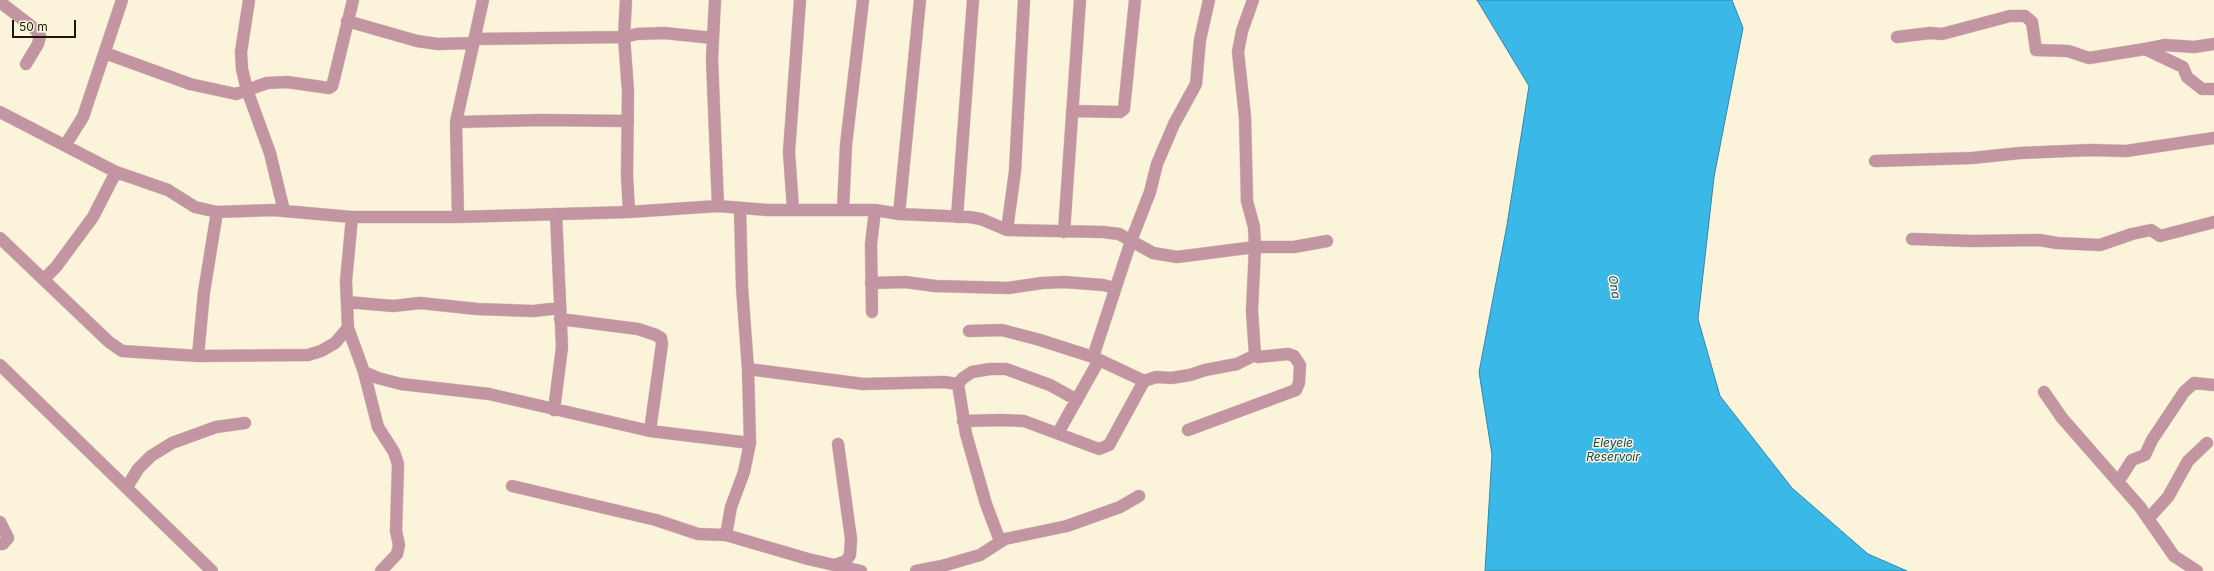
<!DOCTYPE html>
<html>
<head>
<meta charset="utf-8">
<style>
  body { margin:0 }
  #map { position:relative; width:2214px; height:571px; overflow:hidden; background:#fcf3db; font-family:Inter,sans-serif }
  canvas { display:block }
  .scale { position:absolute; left:12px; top:20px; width:64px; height:18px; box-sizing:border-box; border:2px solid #1b180f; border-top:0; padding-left:5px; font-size:12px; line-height:14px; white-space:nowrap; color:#1b180f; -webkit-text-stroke:3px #fcf3db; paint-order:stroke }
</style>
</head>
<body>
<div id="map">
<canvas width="2214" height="571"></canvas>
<div class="scale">50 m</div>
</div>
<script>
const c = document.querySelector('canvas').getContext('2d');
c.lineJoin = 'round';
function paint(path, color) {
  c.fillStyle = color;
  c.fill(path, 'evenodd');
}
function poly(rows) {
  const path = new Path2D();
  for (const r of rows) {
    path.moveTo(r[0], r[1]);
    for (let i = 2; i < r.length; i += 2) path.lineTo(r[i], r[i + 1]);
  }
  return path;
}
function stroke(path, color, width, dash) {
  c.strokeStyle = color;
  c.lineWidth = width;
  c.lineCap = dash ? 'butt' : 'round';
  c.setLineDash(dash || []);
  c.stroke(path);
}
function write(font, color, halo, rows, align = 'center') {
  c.font = font + ' Inter,sans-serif';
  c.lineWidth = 3;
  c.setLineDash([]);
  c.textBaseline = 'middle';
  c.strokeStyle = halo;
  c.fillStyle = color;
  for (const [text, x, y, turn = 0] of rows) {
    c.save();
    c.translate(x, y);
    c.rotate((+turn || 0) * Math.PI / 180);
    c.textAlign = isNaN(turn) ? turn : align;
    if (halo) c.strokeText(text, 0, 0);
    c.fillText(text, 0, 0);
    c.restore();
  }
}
const water = poly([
  [1477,0,1732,0,1743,28,1714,177,1698,319,1720,396,1792,488,1868,554,1907,571,1485,571,1492,455,1479,372,1507,225,1529,86,1477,0]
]);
paint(water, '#3ab8e8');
stroke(water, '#3188a7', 1);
const minor = poly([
  [249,0,241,52,242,69,247,90,270,153,284,211],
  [626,0,624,37,628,91,627,175,629,212],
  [715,0,712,59,718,206],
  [1253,0,1242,31,1238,52,1245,117,1247,201,1254,227,1255,247,1252,311,1255,355],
  [0,2,35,29,40,36,38,44,26,64],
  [347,21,417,41,438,44,473,43],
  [1897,37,1930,33,1942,34,2010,16,2025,16,2032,22,2036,50,2068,51,2089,58,2145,49,2183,67,2187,77,2202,89,2214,89],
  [475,39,624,37,637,34,664,33,713,38],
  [2145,49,2165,45,2194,47,2214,44],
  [105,53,190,84,236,94,267,83,287,82,329,88,332,86,334,79,353,0],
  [1072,111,1120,112,1124,109,1135,0],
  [0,112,116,172,168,190,195,207,217,212,273,210,352,217,458,217,629,212,718,206,767,210,875,210,899,214,969,217,981,219,1007,230,1103,232,1119,234,1153,253,1177,257,1255,247,1294,247,1327,241],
  [456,122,543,120,628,121],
  [66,144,83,117,122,0],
  [1875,161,1972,158,2020,153,2091,150,2126,151,2214,138],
  [793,209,789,152,800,0],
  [843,210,846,145,863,0],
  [899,214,920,0],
  [352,217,346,281,348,328,364,372,378,427,394,452,398,464,396,531,399,545,397,554,381,571],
  [458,217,456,122,483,0],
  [957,217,973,0],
  [1007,230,1015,171,1024,0],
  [1064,232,1080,0],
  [0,238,109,342,122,351,198,356,308,355,321,351,335,343,348,328],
  [1912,239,1972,241,2039,240,2057,243,2100,245,2132,234,2151,230,2160,236,2214,222],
  [44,279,56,267,93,217,116,172],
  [871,283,905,282,935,286,1008,288,1042,283,1064,282,1103,285,1115,288],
  [347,302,393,306,420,303,477,309,533,311,560,308],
  [872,312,871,244,875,210],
  [560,319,638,329,656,335,661,338,662,344,650,431],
  [969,331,1002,330,1040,340,1093,357,1144,381],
  [198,356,204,292,217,212],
  [1093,357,1131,241,1150,192,1157,164,1174,124,1196,84,1200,40,1209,0],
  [0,365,212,571],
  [748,369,863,384,944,382,958,384],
  [364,372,378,378,401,384,489,394,650,431,750,443],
  [2044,392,2062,418,2140,507,2174,556,2197,571],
  [554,410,562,347,556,214],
  [963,421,1001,420,1024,421,1099,449,1109,445,1144,381,1156,377,1171,378,1190,375,1205,370,1237,364,1255,355],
  [1188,430,1296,390,1299,383,1300,365,1294,356,1288,354,1258,357,1255,355],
  [1058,433,1099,360],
  [2118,482,2132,460,2145,455,2152,440,2184,392,2194,383,2214,385],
  [512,486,656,520,698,534,726,535,808,559,861,571],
  [127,487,138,469,151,456,172,443,216,427,245,423],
  [2148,519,2168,497,2188,461,2207,443],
  [0,522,8,538,3,544,0,544],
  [726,535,731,507,744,472,750,443,748,369,742,287,740,209],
  [1000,541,986,504,966,434,958,384,963,378,972,372,990,369,1006,369,1050,385,1077,400],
  [835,565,846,561,850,555,851,539,838,444],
  [916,571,942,566,980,555,1005,539,1067,526,1120,507,1139,496]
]);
stroke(minor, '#d8d0ba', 13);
stroke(minor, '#c395a2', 12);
write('italic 12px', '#14475b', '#fcf3db', [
  ["Ona",1614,287,81],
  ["Eleyele",1613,443],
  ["Reservoir",1613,457]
]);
</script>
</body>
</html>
